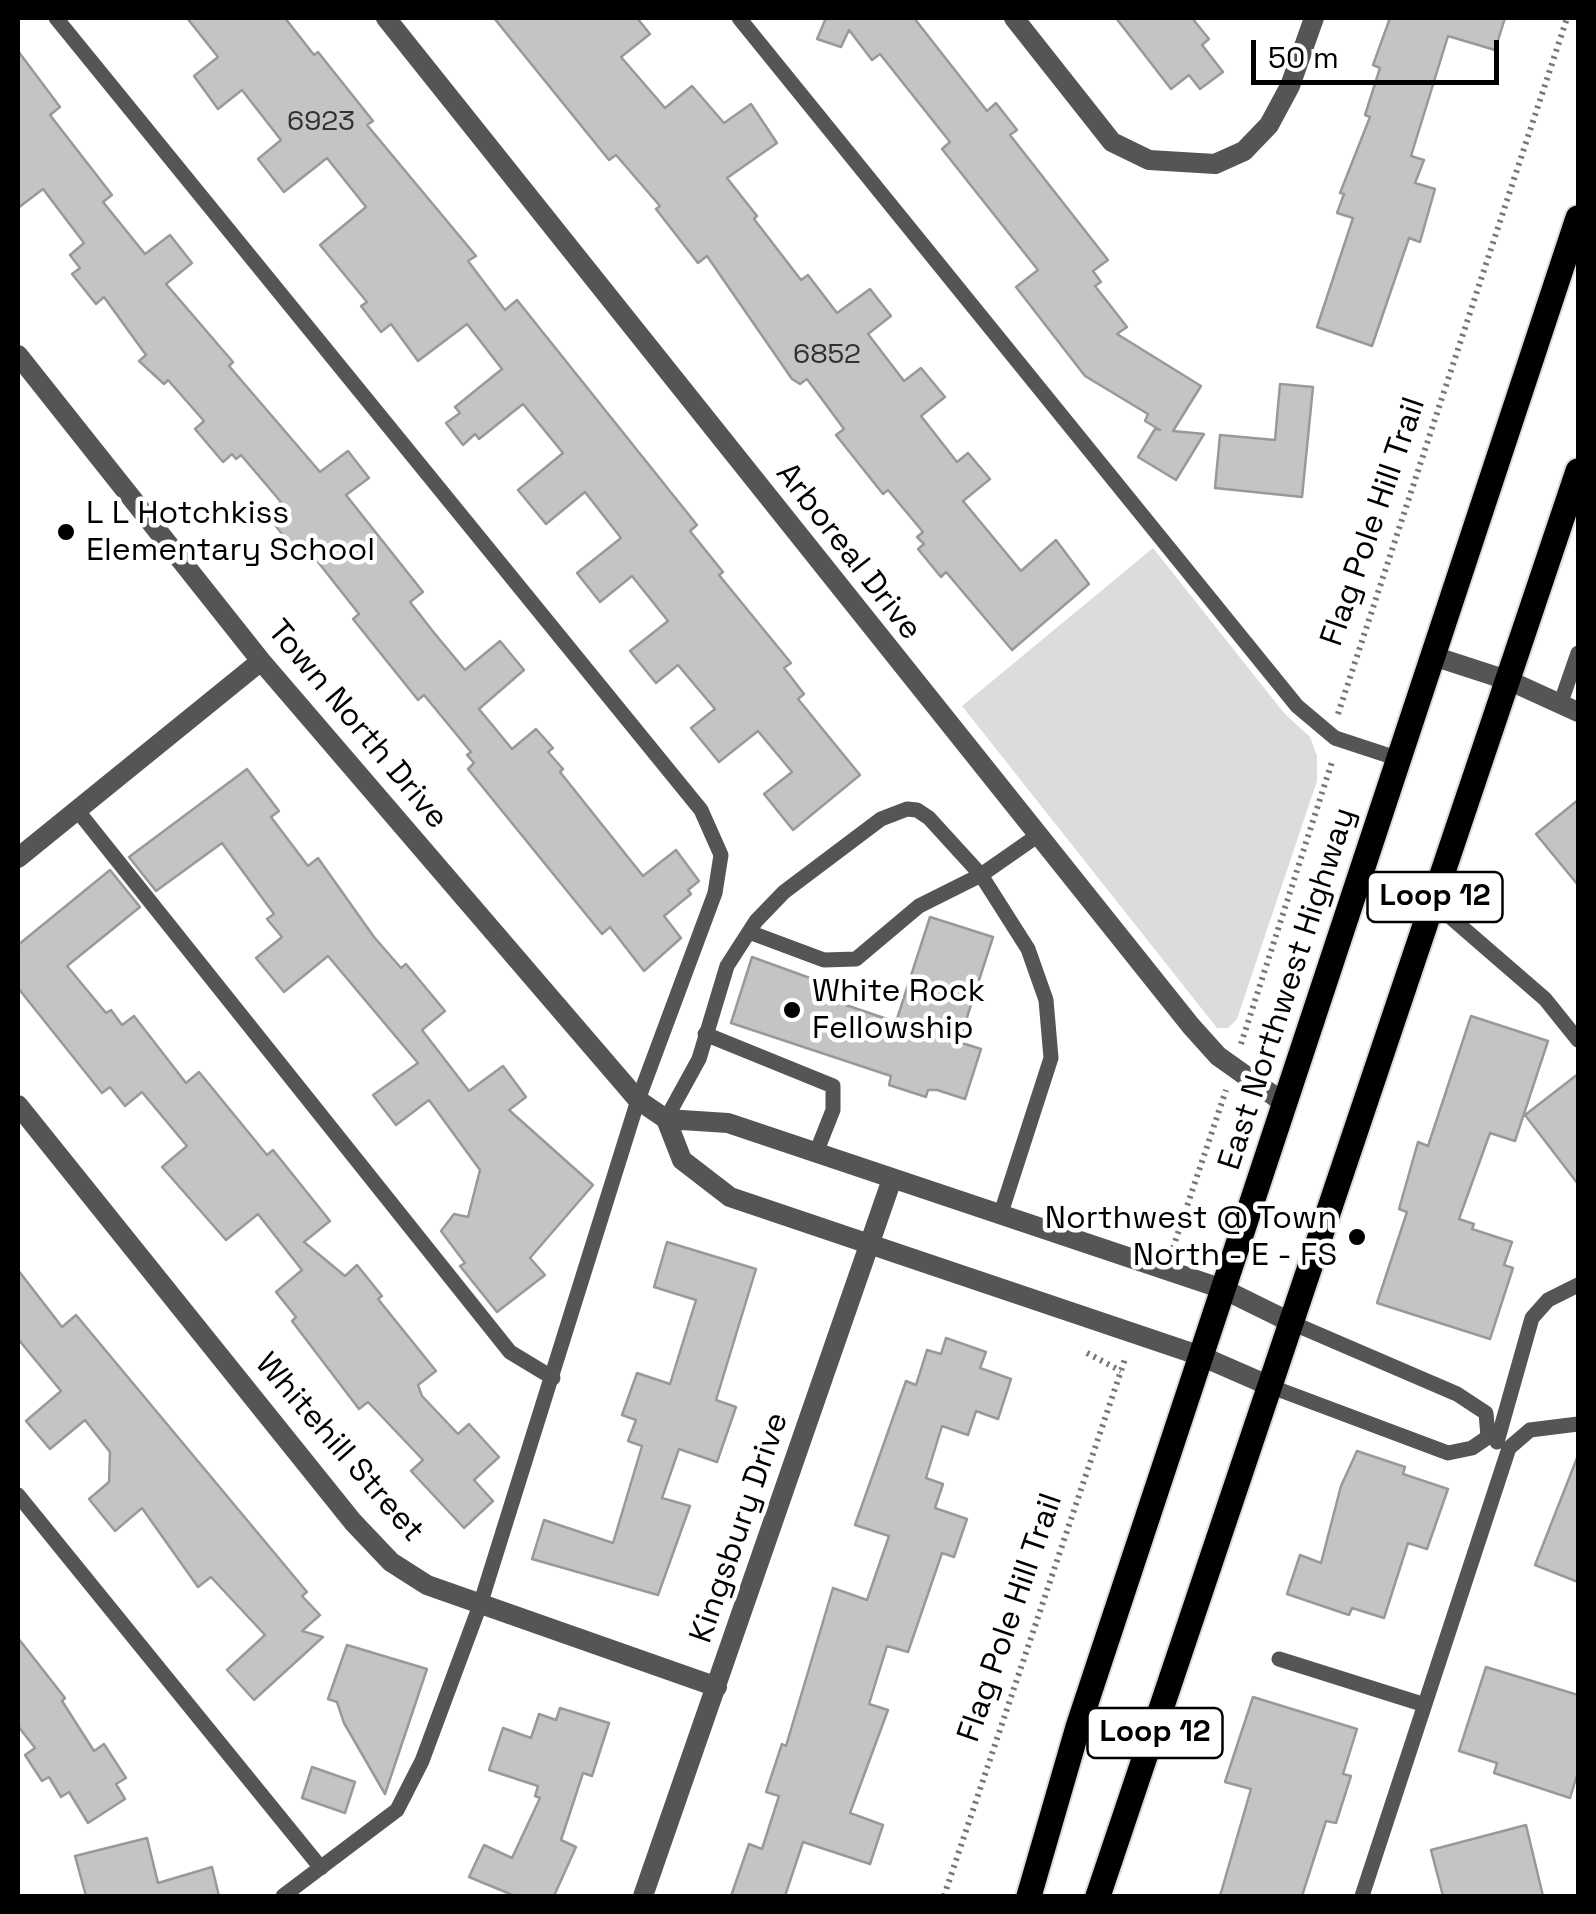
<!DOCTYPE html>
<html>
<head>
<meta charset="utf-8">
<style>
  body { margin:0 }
  #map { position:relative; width:1596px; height:1914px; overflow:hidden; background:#fff; font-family:"Space Grotesk",sans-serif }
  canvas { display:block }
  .frame { position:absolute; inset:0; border:20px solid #000; pointer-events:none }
  .scale { position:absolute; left:1251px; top:40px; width:248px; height:45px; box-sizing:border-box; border:5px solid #000; border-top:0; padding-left:12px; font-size:30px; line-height:35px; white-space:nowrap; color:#000; -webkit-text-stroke:8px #fff; paint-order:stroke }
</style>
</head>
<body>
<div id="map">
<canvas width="1596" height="1914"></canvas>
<div class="frame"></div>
<div class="scale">50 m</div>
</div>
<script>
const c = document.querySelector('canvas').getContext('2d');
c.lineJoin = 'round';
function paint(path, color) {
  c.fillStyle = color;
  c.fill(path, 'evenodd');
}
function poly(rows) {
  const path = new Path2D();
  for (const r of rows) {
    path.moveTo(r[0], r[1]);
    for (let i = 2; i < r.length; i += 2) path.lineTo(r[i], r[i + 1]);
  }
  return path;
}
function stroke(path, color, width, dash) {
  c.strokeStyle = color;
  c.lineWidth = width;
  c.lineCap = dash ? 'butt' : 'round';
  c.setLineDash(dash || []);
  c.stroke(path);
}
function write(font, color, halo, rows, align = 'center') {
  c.font = font + ' "Space Grotesk",sans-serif';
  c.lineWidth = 9;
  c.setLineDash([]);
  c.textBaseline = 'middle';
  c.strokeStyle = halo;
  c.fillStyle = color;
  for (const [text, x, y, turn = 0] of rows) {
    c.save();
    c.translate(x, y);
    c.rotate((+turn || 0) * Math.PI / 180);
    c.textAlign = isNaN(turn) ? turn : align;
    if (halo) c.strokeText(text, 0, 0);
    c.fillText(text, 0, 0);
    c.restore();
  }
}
paint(poly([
  [1153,548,1284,713,1310,737,1317,756,1317,781,1237,1019,1228,1028,1217,1028,962,706]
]), '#dcdcdc');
const building = poly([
  [187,18,285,18,314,55,318,52,373,121,367,125,476,256,468,261,505,310,517,300,697,525,690,531,723,572,719,575,791,663,784,668,804,694,798,699,860,775,793,830,764,794,792,772,758,731,719,762,691,728,715,709,678,665,656,683,630,651,668,621,632,576,600,602,577,573,621,538,585,492,546,524,518,490,563,453,523,404,479,439,475,434,463,445,446,423,460,413,455,407,502,369,467,324,418,361,391,324,381,332,361,306,367,302,320,245,366,207,327,158,284,192,258,159,281,140,242,90,218,109,194,76,218,57,187,18],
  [494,18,637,18,650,34,621,57,665,108,692,86,724,123,751,104,777,143,727,178,757,216,754,219,801,280,808,275,837,313,870,289,891,316,868,334,904,381,921,368,945,397,921,416,957,462,968,453,990,479,963,501,1021,571,1056,540,1089,584,1012,650,946,572,941,577,918,549,924,544,917,537,923,532,888,490,883,494,836,435,844,429,807,379,800,384,792,379,707,256,698,263,656,209,660,206,616,155,609,160,494,18],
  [826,18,914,18,987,111,996,103,1017,130,1010,135,1108,260,1093,271,1101,282,1095,286,1127,327,1117,334,1201,386,1173,431,1204,434,1176,480,1138,457,1155,429,1160,430,1145,421,1148,414,1085,376,1016,287,1038,270,942,149,950,142,880,54,872,60,849,30,841,47,817,39,826,18],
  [1116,18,1192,18,1209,39,1202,45,1223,72,1200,89,1189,75,1171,89,1116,18],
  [1390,18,1505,18,1495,50,1448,36,1411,156,1424,160,1415,183,1435,189,1420,242,1409,238,1372,346,1317,327,1353,218,1337,213,1344,194,1340,193,1370,117,1365,115,1380,68,1373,65,1390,18],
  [18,51,60,107,50,115,112,195,103,202,145,254,170,235,192,263,166,284,233,362,229,366,320,472,348,451,369,478,346,495,423,592,410,602,435,634,465,670,500,641,524,670,479,709,512,749,536,729,553,748,548,752,563,769,560,772,643,876,676,850,699,881,688,890,691,894,664,916,681,938,644,971,610,927,602,934,468,769,474,763,467,755,471,752,424,695,418,700,353,619,359,614,318,562,298,540,291,546,266,513,281,502,241,455,236,459,232,454,223,462,195,429,204,421,168,380,164,384,139,361,146,355,104,297,96,304,72,274,80,268,70,255,84,243,43,189,18,208,18,51],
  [1280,384,1313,387,1302,497,1215,488,1220,435,1275,440,1280,384],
  [247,769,279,811,271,817,308,866,318,858,374,937,401,968,406,964,445,1011,422,1030,469,1091,503,1066,526,1097,509,1110,593,1185,530,1258,545,1275,497,1312,460,1266,465,1263,441,1231,454,1214,468,1217,480,1170,429,1100,396,1125,373,1095,418,1063,328,956,284,992,256,958,282,937,267,919,274,914,222,843,156,891,129,857,247,769],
  [1578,800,1578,885,1536,834,1578,800],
  [110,870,140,907,67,966,106,1013,111,1010,122,1025,134,1016,186,1083,199,1072,267,1155,273,1150,330,1221,304,1242,345,1276,357,1265,382,1296,378,1299,436,1371,418,1385,422,1396,458,1434,469,1424,499,1457,474,1480,493,1501,464,1528,411,1471,423,1460,368,1402,359,1409,292,1321,296,1317,276,1292,302,1270,258,1214,226,1240,162,1167,187,1146,142,1092,125,1106,110,1087,102,1093,18,988,18,945,110,870],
  [930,917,993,937,959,1042,981,1049,965,1099,937,1090,928,1090,926,1097,889,1085,891,1076,731,1023,752,957,832,986,828,999,896,1022,930,917],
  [1471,1016,1548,1041,1515,1141,1490,1133,1459,1219,1474,1224,1472,1229,1512,1242,1504,1265,1513,1268,1490,1339,1377,1303,1407,1212,1399,1209,1418,1142,1428,1146,1471,1016],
  [1578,1074,1578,1184,1525,1115,1578,1074],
  [667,1242,756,1269,716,1400,736,1407,717,1462,679,1449,662,1498,690,1506,658,1595,532,1559,544,1520,613,1543,642,1446,628,1441,636,1420,622,1415,637,1373,670,1384,696,1300,654,1287,667,1242],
  [18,1270,62,1327,76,1315,307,1592,302,1596,320,1615,302,1631,323,1637,254,1700,227,1670,265,1635,211,1577,198,1587,142,1508,115,1531,89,1499,109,1482,110,1452,85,1420,50,1449,26,1421,61,1391,18,1339,18,1270],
  [946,1338,986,1352,980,1368,1011,1379,998,1419,976,1411,968,1435,942,1426,926,1478,943,1484,935,1508,967,1519,954,1557,942,1553,908,1652,887,1646,869,1704,888,1710,850,1813,883,1825,870,1864,803,1842,785,1896,731,1896,749,1844,762,1849,779,1796,766,1792,782,1744,786,1746,833,1588,867,1600,889,1536,855,1525,906,1381,916,1385,927,1350,941,1354,946,1338],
  [1357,1451,1405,1467,1403,1474,1448,1489,1427,1549,1408,1543,1384,1618,1352,1608,1349,1615,1287,1594,1300,1555,1321,1563,1341,1486,1357,1451],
  [1577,1458,1578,1459,1578,1582,1535,1565,1577,1458],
  [18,1638,65,1698,62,1701,94,1751,104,1744,126,1778,116,1784,125,1799,88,1823,69,1792,61,1797,49,1777,42,1781,25,1755,35,1748,18,1726,18,1638],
  [347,1645,427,1669,385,1794,344,1723,337,1702,328,1699,347,1645],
  [1486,1667,1578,1695,1578,1772,1570,1798,1494,1773,1497,1763,1459,1751,1486,1667],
  [1253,1697,1357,1729,1343,1774,1351,1776,1336,1823,1326,1821,1302,1896,1220,1896,1251,1789,1225,1782,1253,1697],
  [560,1708,609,1723,592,1776,583,1773,561,1840,576,1847,554,1896,515,1896,469,1877,484,1845,512,1858,540,1798,535,1796,538,1786,489,1770,503,1728,531,1738,539,1714,556,1720,560,1708],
  [312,1767,355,1782,345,1813,302,1798,312,1767],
  [1526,1825,1543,1896,1443,1896,1431,1850,1526,1825],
  [147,1838,158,1883,212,1867,219,1896,86,1896,75,1856,147,1838]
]);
paint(building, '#c4c4c4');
stroke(building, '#999', 2.5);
const primary = poly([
  [1029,1896,1078,1727,1578,218],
  [1098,1896,1578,471]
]);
stroke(primary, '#dbdbdb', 29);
stroke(poly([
  [1338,714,1567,18],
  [1241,1044,1332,762],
  [1173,1248,1226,1090],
  [1087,1353,1121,1371],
  [944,1896,1126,1356]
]), '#777', 6, [2.5, 5]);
stroke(poly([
  [56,18,701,810,721,855,715,893,638,1100,480,1605,422,1761,397,1810,283,1896],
  [739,18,1297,706,1335,738,1399,759],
  [1561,702,1578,653],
  [77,810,510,1352,553,1378],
  [1433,902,1545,999,1578,1040],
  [749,932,824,960,856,959,919,906,981,875,1037,836],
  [705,1034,833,1086,833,1110,816,1153],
  [666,1119,699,1059,727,966,756,921,784,892,881,819,907,809,917,810,929,818,981,875,1028,949,1046,1000,1051,1058,1000,1216],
  [1272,1387,1448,1453,1472,1448,1488,1437,1486,1413,1457,1394,1292,1323],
  [1497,1442,1532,1318,1548,1300,1578,1285],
  [18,1495,321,1868],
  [1279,1659,1422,1704],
  [1362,1896,1509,1448,1530,1430,1578,1424]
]), '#555', 15);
stroke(poly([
  [386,18,1191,1026,1218,1056,1284,1103],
  [1014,18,1112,142,1149,160,1215,164,1244,151,1269,125,1290,86,1314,18],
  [18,355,261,661,638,1100,666,1119,728,1123,1223,1289,1292,1323],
  [1433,656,1510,681,1578,712],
  [18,858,261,661],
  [18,1105,353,1522,391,1562,427,1585,717,1687],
  [666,1119,682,1160,730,1197,1201,1356,1272,1387],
  [643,1896,892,1179]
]), '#555', 20);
stroke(primary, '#000', 25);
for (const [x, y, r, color] of [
  [66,532,10,"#000"],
  [792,1010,10,"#000"],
  [1357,1237,10,"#000"]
]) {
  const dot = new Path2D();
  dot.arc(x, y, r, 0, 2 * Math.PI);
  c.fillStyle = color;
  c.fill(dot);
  stroke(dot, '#fff', 4);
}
write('28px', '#313131', null, [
  ["6923",321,122],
  ["6852",827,355]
]);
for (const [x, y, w] of [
  [1435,897,135],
  [1155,1733,135]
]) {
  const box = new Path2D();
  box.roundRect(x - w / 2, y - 25, w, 50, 8);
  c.fillStyle = '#fff';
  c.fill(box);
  stroke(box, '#000', 2.5);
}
write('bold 30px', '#000', null, [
  ["Loop 12",1435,897],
  ["Loop 12",1155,1733]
]);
write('32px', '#000', '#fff', [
  ["L L Hotchkiss",86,514],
  ["Elementary School",86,551],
  ["White Rock",812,992],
  ["Fellowship",812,1029],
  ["Northwest @ Town",1337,1219,"right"],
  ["North - E - FS",1337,1256,"right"]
], 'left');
write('32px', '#000', '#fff', [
  ["Flag Pole Hill Trail",1374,522,-71],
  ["Arboreal Drive",848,552,52],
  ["Town North Drive",357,725,50],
  ["East Northwest Highway",1288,989,-72],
  ["Whitehill Street",339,1448,49],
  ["Kingsbury Drive",740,1528,-71],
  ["Flag Pole Hill Trail",1011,1618,-71]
]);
</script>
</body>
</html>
